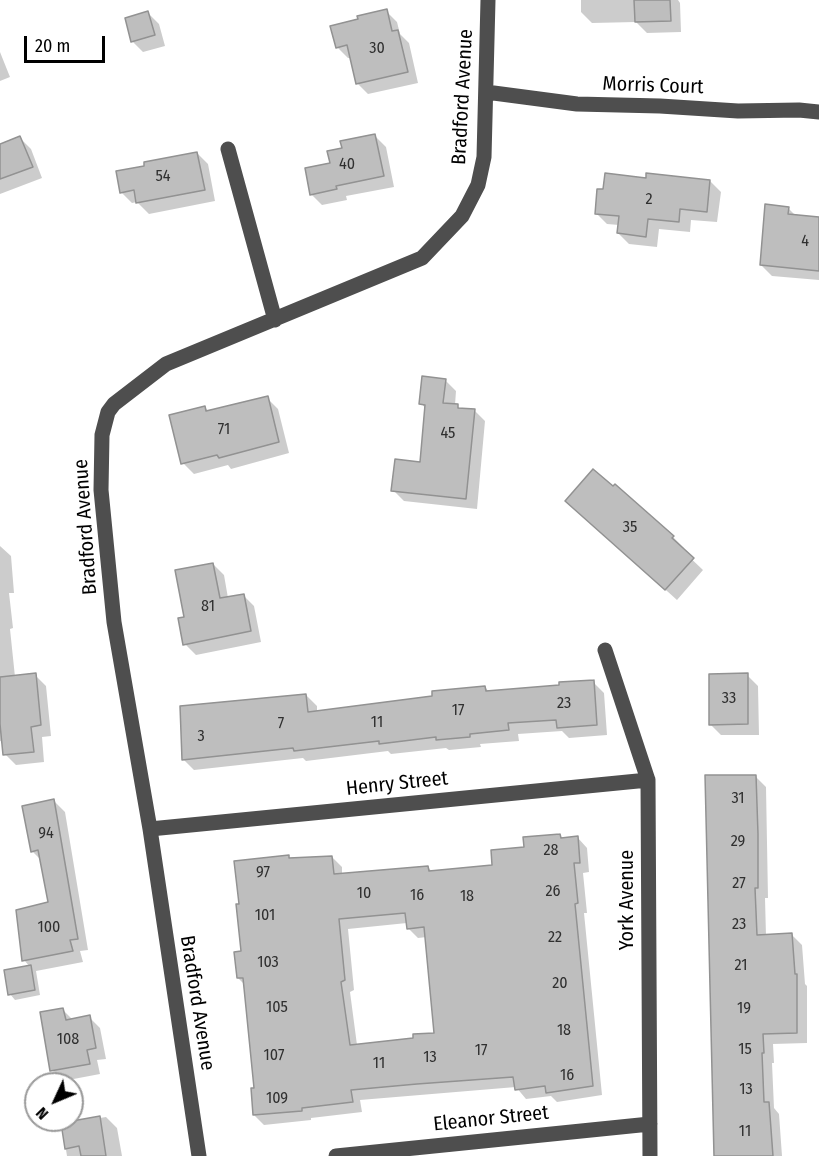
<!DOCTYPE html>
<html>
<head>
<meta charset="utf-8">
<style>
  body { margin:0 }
  #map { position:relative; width:819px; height:1156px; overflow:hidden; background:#fff; font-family:"Fira Sans Condensed",sans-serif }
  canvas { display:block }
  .north { position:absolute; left:24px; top:1072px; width:60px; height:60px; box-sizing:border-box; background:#fff; border:2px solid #999; border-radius:50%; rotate:226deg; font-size:16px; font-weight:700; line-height:24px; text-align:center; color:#000 }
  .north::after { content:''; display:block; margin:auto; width:21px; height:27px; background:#000; clip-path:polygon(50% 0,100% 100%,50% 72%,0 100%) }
  .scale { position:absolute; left:24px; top:36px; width:81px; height:27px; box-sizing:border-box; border:3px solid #000; border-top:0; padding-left:8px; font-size:18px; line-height:21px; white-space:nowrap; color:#000; -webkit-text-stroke:4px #fff; paint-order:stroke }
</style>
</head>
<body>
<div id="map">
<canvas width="819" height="1156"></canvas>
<div class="north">N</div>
<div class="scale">20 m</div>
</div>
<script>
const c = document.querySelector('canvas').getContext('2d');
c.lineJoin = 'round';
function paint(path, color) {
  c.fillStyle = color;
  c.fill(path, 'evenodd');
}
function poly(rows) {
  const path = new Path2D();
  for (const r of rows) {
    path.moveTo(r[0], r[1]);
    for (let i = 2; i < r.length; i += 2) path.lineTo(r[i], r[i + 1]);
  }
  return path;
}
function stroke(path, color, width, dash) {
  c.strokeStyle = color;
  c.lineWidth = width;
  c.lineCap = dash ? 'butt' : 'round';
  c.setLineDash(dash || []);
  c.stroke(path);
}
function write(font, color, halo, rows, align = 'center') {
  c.font = font + ' "Fira Sans Condensed",sans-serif';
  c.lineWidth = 4.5;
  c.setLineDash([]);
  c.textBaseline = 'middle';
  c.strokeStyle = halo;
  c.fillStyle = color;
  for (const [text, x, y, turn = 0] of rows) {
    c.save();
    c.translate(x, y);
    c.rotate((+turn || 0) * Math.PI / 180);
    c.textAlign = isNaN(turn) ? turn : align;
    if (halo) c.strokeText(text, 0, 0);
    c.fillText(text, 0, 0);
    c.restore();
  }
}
paint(poly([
  [581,0,678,0,680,3,681,32,647,33,636,22,592,23,581,12],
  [386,11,397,22,400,34,409,43,418,83,368,94,357,83,351,58,348,58,337,47],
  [148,13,159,24,165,46,143,52,132,41],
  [0,52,10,77,0,81],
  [375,136,386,147,394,187,346,196,347,200,322,205,311,194,331,164,343,149],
  [20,138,31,149,42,178,0,194,0,146],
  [197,153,208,164,215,201,149,214,137,202,132,203,121,192],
  [647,179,710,181,721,192,717,222,691,220,690,232,659,229,657,247,629,244,618,233,619,225,607,224,596,213],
  [788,208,796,216,819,218,819,280,772,276,761,265],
  [445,380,456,391,455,405,461,409,474,410,485,421,477,509,404,501,393,490,421,463,426,409,421,403],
  [267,398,278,409,289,453,231,469,228,465,194,474,183,463,205,407,209,412],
  [567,501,673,537,684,548,682,550,703,570,677,600],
  [0,546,11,556,14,593,9,593,13,628,10,629,15,677,35,675,46,686,51,736,42,737,44,762,16,765,5,754,4,742,0,741],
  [213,564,224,575,228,598,243,595,254,606,261,642,196,655,185,644,186,618],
  [747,675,758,686,759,735,721,735,710,724],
  [593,682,604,693,607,735,569,738,562,731,518,734,519,741,480,744,481,747,449,750,446,748,391,754,388,751,306,761,303,758,194,770,183,759,306,695,317,706,317,712,434,698,485,687,489,692],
  [755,776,766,787,768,898,765,898,766,936,791,934,802,945,805,984,807,986,807,1043,773,1044,774,1063,772,1063,774,1108,779,1114,782,1156,715,1156],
  [54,801,65,812,88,950,80,951,83,962,36,971,40,995,15,1000,10,994,30,967,24,960,50,904,41,860,32,851],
  [560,836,563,839,578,838,587,848,589,872,583,873,587,913,584,913,602,1095,557,1102,551,1096,526,1099,516,1087,360,1100,362,1112,311,1118,311,1120,264,1125,254,1115,255,1089,245,985,238,978,243,953,288,856,291,860,332,857,342,867,342,874,428,867,432,872,494,866,526,849],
  [407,923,408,928,418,938,427,937,435,1034,415,1039,357,1045,350,992,354,990,348,929],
  [63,1010,73,1020,89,1017,100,1028,106,1059,97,1060,100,1074,63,1081,52,1070],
  [106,1117,117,1128,122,1156,67,1156,62,1124]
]), '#0003');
const building = poly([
  [634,0,670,0,671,21,635,22,634,0],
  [387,9,392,31,398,30,408,72,356,84,347,45,336,48,330,26,358,19,357,16,387,9],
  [148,11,155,35,131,42,125,18,148,11],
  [375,134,384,176,336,186,337,189,310,195,305,168,330,163,327,151,342,148,340,141,375,134],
  [20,136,33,167,0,179,0,144,20,136],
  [197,152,205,190,136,203,134,190,120,193,116,171,144,166,144,162,197,152],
  [605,173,646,178,646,173,710,180,707,212,680,209,679,222,648,219,646,237,617,233,619,216,595,214,597,189,603,189,605,173],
  [765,204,789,207,788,214,819,217,819,271,760,265,765,204],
  [422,376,446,379,443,403,458,404,458,408,475,409,466,499,391,491,395,459,420,462,425,405,419,404,422,376],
  [268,396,279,442,219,458,217,455,181,464,169,415,205,406,206,411,268,396],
  [593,469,613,486,615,484,674,536,672,538,694,558,665,590,565,501,593,469],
  [213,563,220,598,244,594,251,631,183,645,178,618,184,617,175,570,213,563],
  [36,673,41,725,31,727,34,752,3,755,0,724,0,677,36,673],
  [748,673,748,724,709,725,709,674,748,673],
  [594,680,597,725,557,728,556,720,508,723,509,730,470,734,470,737,436,740,436,737,379,744,379,741,294,751,293,748,182,760,180,706,306,694,308,712,432,696,432,691,485,686,486,691,559,685,559,682,594,680],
  [705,775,756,775,758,834,758,888,755,888,757,935,792,933,795,974,797,974,797,1033,763,1034,764,1053,762,1053,764,1102,769,1102,773,1156,714,1156,705,775],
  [54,799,78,939,70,940,73,951,22,961,16,910,48,902,38,850,31,852,22,806,54,799],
  [560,834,561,838,578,836,580,863,574,863,578,903,575,904,593,1086,546,1093,545,1086,515,1090,513,1077,417,1084,351,1090,353,1102,302,1108,302,1111,253,1115,251,1088,254,1088,243,978,237,978,234,952,241,951,236,904,239,904,234,861,289,855,289,858,332,856,334,874,428,866,429,871,492,865,491,850,524,847,523,837,560,834],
  [405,913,407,929,424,927,434,1033,413,1034,413,1038,350,1045,341,982,345,980,339,919,405,913],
  [31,965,35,990,8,995,4,970,31,965],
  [63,1008,66,1020,90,1015,96,1048,87,1050,90,1064,50,1071,40,1012,63,1008],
  [100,1116,106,1156,81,1156,79,1146,65,1149,61,1123,100,1116]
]);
paint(building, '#bebebe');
stroke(building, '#929292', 1.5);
stroke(poly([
  [486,92,577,104,660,106,738,111,799,110,819,112],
  [228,149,275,320],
  [605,650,648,780,650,1156],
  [150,829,648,780],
  [199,1156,150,829,114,622,101,490,102,435,108,412,114,404,166,364,422,258,462,216,478,185,484,157,488,0],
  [336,1156,650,1124]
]), '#4e4e4e', 15);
write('16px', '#303030', null, [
  ["30",377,49],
  ["40",347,165],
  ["54",163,177],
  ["2",649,200],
  ["4",805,242],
  ["71",224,430],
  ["45",448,434],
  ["35",630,528],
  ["81",208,607],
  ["33",729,699],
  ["23",564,704],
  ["17",458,711],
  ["11",377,723],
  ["7",281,724],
  ["3",201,737],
  ["31",738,799],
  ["94",46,834],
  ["29",738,842],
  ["28",551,851],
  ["97",263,873],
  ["27",739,884],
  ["26",553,892],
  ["10",364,894],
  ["16",417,896],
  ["18",467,897],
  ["101",265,916],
  ["23",739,925],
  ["100",49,928],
  ["22",555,938],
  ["103",268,963],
  ["21",741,966],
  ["20",560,984],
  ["105",277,1008],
  ["19",744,1009],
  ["18",564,1031],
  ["108",68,1040],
  ["15",745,1050],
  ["17",481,1051],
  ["107",274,1056],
  ["13",430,1058],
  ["11",379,1064],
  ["16",567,1076],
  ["13",746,1090],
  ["109",277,1099],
  ["11",745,1132]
]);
write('20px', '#000', '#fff', [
  ["Morris Court",653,86,2],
  ["Bradford Avenue",463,97,-87],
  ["Bradford Avenue",86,527,-94],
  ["Henry Street",397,784,-6],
  ["York Avenue",627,900,-90],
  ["Bradford Avenue",197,1003,81],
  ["Eleanor Street",491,1119,-6]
]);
</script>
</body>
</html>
